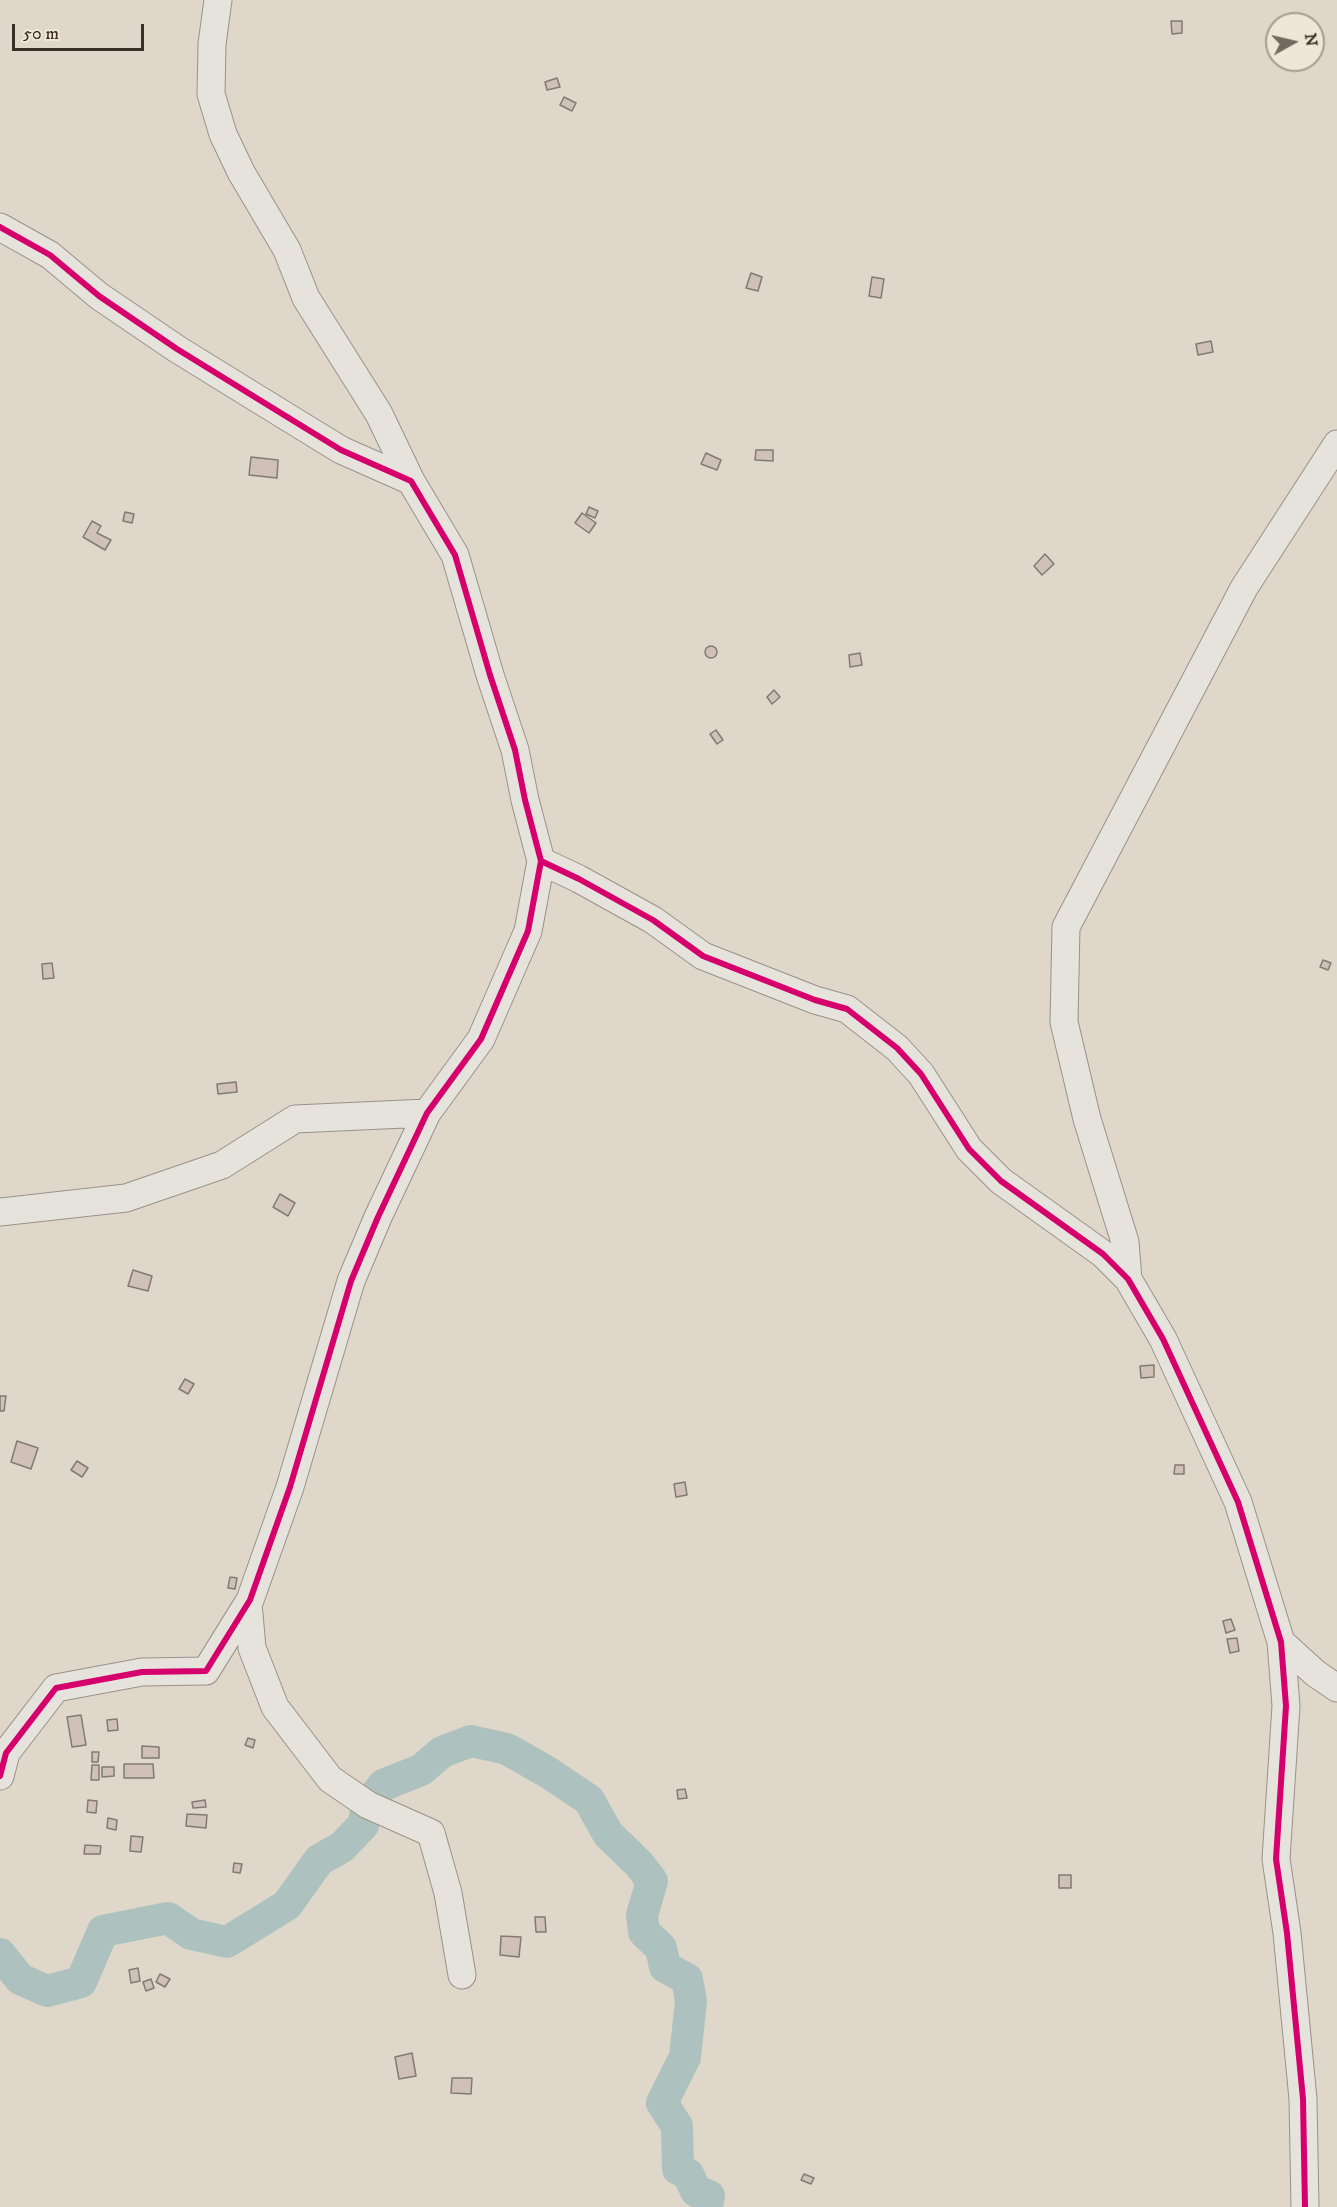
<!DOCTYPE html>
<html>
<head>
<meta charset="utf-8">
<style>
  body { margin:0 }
  #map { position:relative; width:1337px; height:2207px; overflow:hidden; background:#dfd7c9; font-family:"IM FELL DW Pica",serif }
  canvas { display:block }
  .north { position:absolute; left:1265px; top:12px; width:60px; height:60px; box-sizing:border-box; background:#efe6d7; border:2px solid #a79c90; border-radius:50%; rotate:82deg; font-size:16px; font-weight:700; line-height:24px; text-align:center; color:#3b2e26 }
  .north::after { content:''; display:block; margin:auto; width:21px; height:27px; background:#74695f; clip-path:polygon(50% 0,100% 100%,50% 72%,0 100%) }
  .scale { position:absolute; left:12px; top:24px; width:132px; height:27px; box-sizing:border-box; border:3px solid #3b2e26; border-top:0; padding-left:8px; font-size:18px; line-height:21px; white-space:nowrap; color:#3b2e26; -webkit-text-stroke:4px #efe6d7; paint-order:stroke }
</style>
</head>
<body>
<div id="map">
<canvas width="1337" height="2207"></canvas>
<div class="north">N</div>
<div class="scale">50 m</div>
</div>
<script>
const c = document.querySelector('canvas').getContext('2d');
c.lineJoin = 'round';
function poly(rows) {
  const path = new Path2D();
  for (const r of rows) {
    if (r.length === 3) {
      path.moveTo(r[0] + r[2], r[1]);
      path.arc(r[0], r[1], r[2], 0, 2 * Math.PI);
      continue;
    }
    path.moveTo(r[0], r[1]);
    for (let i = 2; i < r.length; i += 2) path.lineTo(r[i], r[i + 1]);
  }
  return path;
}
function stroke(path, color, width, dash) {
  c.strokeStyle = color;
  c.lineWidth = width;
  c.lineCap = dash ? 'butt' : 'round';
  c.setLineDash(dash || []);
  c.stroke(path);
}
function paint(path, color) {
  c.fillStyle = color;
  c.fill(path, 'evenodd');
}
stroke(poly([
  [0,1954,20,1979,47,1991,81,1982,103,1931,168,1918,191,1934,227,1942,287,1905,319,1860,342,1847,363,1825,368,1805,383,1785,421,1770,442,1752,471,1741,507,1749,549,1773,589,1800,608,1834,639,1864,652,1881,642,1915,644,1932,661,1948,665,1967,687,1979,691,2001,685,2057,662,2103,677,2126,678,2169,688,2174,696,2191,709,2196,707,2207]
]), '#adc2be', 32);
const building = poly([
  [1171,21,1182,21,1182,33,1172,34,1171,21],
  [557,78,560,87,547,90,545,82,557,78],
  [564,97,576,103,572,111,560,105,564,97],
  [751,273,762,277,758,291,746,288,751,273],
  [872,277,884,279,881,298,869,296,872,277],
  [1211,341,1213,352,1198,355,1196,344,1211,341],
  [756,450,773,450,773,461,755,460,756,450],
  [706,453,721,460,717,470,701,464,706,453],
  [251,457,278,460,277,478,249,475,251,457],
  [589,507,598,511,595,518,586,514,589,507],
  [125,512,134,514,132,523,123,521,125,512],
  [582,513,596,523,589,533,575,523,582,513],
  [92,521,101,526,97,533,111,540,105,550,83,537,92,521],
  [1045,554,1054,564,1042,575,1034,566,1045,554],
  [711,652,6],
  [860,653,862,665,850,667,849,655,860,653],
  [774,690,780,697,772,704,767,697,774,690],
  [716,730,723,740,717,744,710,734,716,730],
  [1323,960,1331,963,1328,970,1320,967,1323,960],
  [52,963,54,978,43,979,42,964,52,963],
  [236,1082,237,1092,218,1094,217,1084,236,1082],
  [280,1194,295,1203,288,1216,273,1207,280,1194],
  [133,1270,152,1276,148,1291,128,1286,133,1270],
  [1154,1365,1154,1377,1141,1378,1140,1366,1154,1365],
  [185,1379,194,1384,188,1394,179,1389,185,1379],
  [0,1396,6,1396,4,1411,0,1411,0,1396],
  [17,1441,38,1448,31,1469,11,1462,17,1441],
  [77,1461,88,1468,82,1477,71,1470,77,1461],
  [1175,1465,1184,1465,1184,1474,1174,1474,1175,1465],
  [685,1482,687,1495,676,1497,674,1484,685,1482],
  [230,1577,237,1578,235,1589,228,1588,230,1577],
  [1231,1619,1235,1630,1226,1633,1223,1621,1231,1619],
  [1237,1638,1239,1651,1230,1653,1227,1639,1237,1638],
  [81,1715,86,1745,72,1747,67,1717,81,1715],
  [117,1719,118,1730,108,1731,107,1720,117,1719],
  [248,1738,255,1740,253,1748,245,1745,248,1738],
  [142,1746,159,1747,159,1758,142,1758,142,1746],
  [92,1752,99,1752,98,1762,92,1762,92,1752],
  [124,1764,153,1764,154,1778,124,1778,124,1764],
  [92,1765,99,1765,99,1780,91,1780,92,1765],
  [102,1767,114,1767,114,1776,102,1777,102,1767],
  [685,1789,687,1798,678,1799,677,1790,685,1789],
  [88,1800,97,1801,96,1813,87,1812,88,1800],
  [205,1800,206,1807,193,1808,192,1802,205,1800],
  [187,1814,207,1815,206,1828,186,1826,187,1814],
  [108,1818,117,1820,116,1830,107,1828,108,1818],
  [131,1836,143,1837,141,1852,130,1851,131,1836],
  [85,1845,101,1846,100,1854,84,1854,85,1845],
  [234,1863,242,1864,240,1873,233,1872,234,1863],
  [1059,1875,1071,1875,1071,1888,1059,1888,1059,1875],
  [535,1917,545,1917,546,1932,536,1932,535,1917],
  [501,1936,521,1937,519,1957,500,1955,501,1936],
  [138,1968,140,1981,131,1983,129,1970,138,1968],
  [160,1974,170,1979,165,1987,156,1982,160,1974],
  [151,1979,154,1988,146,1991,143,1982,151,1979],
  [412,2053,416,2076,399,2079,395,2057,412,2053],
  [452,2078,472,2078,471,2094,451,2093,452,2078],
  [804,2174,814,2178,811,2184,801,2180,804,2174]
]);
paint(building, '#cfc0b8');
stroke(building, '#817b73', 1.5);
const minor = poly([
  [218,0,212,44,211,94,223,134,241,172,287,250,306,298,379,414,411,481],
  [0,227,50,255,99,296,177,349,258,399,341,450,411,481,455,555,490,675,515,750,525,800,541,861,579,879,653,920,703,956,815,1000,847,1009,897,1048,921,1074,969,1149,1001,1181,1103,1254,1128,1279,1163,1339,1238,1502,1281,1642,1286,1706,1276,1859,1287,1933,1303,2099,1305,2207],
  [0,1212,126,1198,222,1165,295,1119,427,1113],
  [1128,1279,1125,1242,1087,1119,1064,1022,1066,927,1244,588,1337,444],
  [248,1603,252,1648,275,1707,330,1779,368,1805,431,1833,448,1893,462,1975],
  [1281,1642,1315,1673,1337,1688],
  [0,1776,6,1753,56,1688,142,1672,206,1671,250,1600,290,1487,351,1281,378,1217,427,1113,481,1039,528,931,541,861]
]);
stroke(minor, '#989289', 29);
stroke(minor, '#e6e2dc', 27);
stroke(poly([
  [0,227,50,255,99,296,177,349,258,399,341,450,411,481,455,555,490,675,515,750,525,800,541,861,579,879,653,920,703,956,815,1000,847,1009,897,1048,921,1074,969,1149,1001,1181,1103,1254,1128,1279,1163,1339,1238,1502,1281,1642,1286,1706,1276,1859,1287,1933,1303,2099,1305,2207],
  [0,1776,6,1753,56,1688,142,1672,206,1671,250,1600,290,1487,351,1281,378,1217,427,1113,481,1039,528,931,541,861]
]), '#d6006c', 6);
</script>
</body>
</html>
